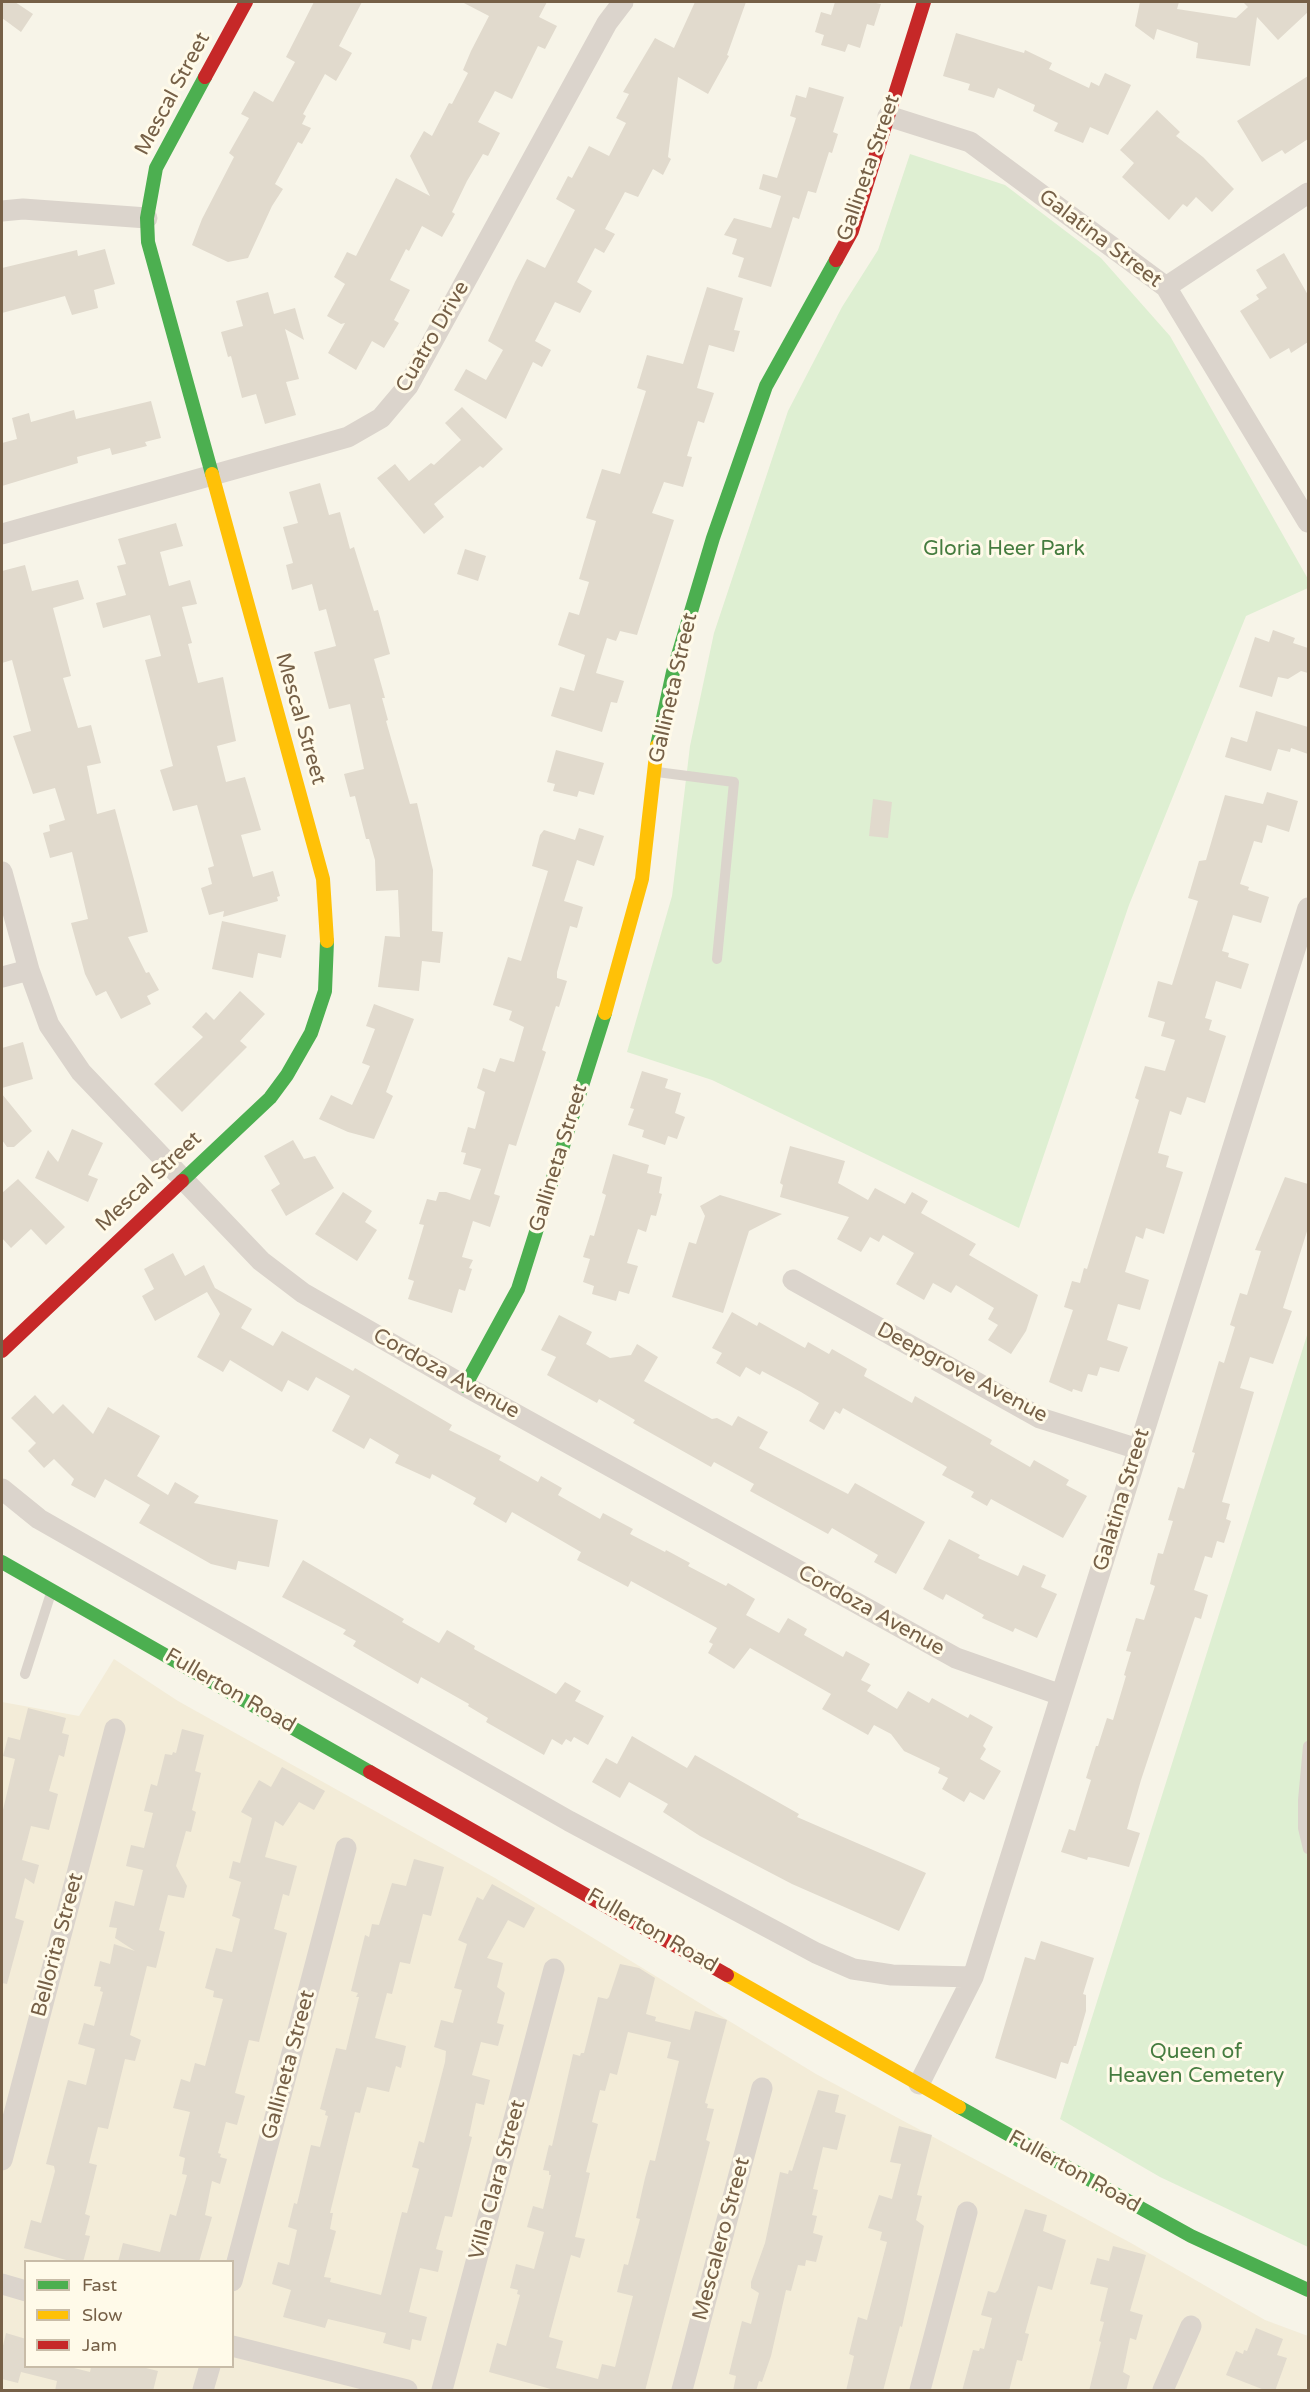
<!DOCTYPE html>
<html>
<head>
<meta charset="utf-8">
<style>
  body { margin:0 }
  #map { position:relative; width:1310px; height:2392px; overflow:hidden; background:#f7f4e8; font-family:"Varela Round",sans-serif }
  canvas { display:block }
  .frame { position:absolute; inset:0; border:3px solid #766047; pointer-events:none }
  .legend { position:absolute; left:24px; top:2260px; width:210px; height:108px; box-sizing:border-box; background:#fffae9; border:2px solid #c8bca8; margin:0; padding:8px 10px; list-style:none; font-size:18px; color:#766047 }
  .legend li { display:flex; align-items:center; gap:12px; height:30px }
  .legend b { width:30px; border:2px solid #c8bca8 }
</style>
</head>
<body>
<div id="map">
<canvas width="1310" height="2392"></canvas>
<div class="frame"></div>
<ul class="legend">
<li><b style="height:8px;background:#4caf50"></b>Fast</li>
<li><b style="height:8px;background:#ffc107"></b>Slow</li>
<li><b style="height:8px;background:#c62828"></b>Jam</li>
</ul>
</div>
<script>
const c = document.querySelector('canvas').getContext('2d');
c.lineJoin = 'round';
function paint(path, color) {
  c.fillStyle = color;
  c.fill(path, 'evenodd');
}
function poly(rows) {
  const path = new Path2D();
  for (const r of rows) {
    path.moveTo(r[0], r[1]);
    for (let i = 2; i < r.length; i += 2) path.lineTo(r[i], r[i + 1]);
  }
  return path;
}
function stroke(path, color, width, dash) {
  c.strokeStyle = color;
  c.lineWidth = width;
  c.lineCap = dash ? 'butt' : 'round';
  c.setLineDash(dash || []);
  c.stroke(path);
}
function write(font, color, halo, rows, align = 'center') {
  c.font = font + ' "Varela Round",sans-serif';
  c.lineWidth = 6;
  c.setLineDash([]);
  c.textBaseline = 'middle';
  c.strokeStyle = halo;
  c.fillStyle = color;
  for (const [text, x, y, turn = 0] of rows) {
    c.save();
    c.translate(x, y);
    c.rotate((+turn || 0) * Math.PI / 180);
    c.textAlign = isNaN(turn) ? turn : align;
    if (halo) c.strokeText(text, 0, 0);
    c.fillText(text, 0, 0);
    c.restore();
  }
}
paint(poly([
  [114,1659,178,1701,495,1878,816,2074,1131,2243,1265,2320,1308,2336,1308,2390,2,2390,2,1702,79,1716],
  [26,2262,232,2262,232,2366,26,2366]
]), '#f3ecd8');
paint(poly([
  [910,154,1005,185,1101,258,1170,336,1308,579,1308,588,1246,616,1129,905,1019,1228,712,1080,627,1052,672,896,690,746,714,633,788,411,842,307,878,250],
  [1308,1332,1308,2247,1160,2177,1060,2119]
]), '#deefd2');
paint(poly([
  [2,2,15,2,33,14,21,32,2,18],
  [314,2,362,2,339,46,352,53,336,81,325,74,303,114,306,116,302,124,311,128,302,144,298,142,275,184,283,189,272,206,248,258,228,262,192,245,202,219,234,157,229,153,249,118,241,114,254,91,273,102,295,62,286,57],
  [462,2,547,2,539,17,557,26,545,49,538,46,512,99,495,91,478,122,500,133,488,156,483,154,467,181,452,212,455,214,442,237,422,226,409,251,406,249,390,280,410,290,394,320,399,323,384,348,372,341,356,370,328,353,345,323,341,324,327,316,345,284,334,277,347,252,356,256,396,178,430,196,410,156,424,131,432,136,449,103,452,104,468,73,463,70,471,51,489,16],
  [695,2,746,2,727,55,729,56,708,94,678,77,668,157,671,159,663,175,653,169,638,197,625,192,605,229,615,234,604,253,595,248,577,282,592,291,580,313,555,302,535,341,551,350,542,367,533,362,506,419,454,390,466,369,486,380,503,350,488,341,515,282,527,259,545,268,575,210,556,199,568,176,572,178,589,146,609,156,626,123,616,118,629,94,623,92,636,70,655,38,674,48],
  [835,2,871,2,881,4,874,26,867,24,860,48,848,44,845,52,821,45,824,35,815,32,821,12,831,15],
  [1140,2,1179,2,1177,9,1236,18,1248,7,1243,2,1308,2,1308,12,1278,40,1257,17,1250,66,1196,58,1198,43,1157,29,1154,40,1135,26],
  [956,33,1024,53,1025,50,1052,63,1049,69,1089,88,1091,82,1099,86,1105,73,1131,85,1108,135,1090,127,1083,143,1054,131,1058,123,1033,111,1035,105,998,88,994,98,968,90,970,84,943,76],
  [1308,76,1308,139,1285,154,1282,150,1262,162,1237,121],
  [809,87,844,97,833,132,838,134,832,153,829,152,816,193,808,191,799,219,793,217,771,287,738,277,744,258,732,254,737,239,724,235,734,218,771,228,781,196,759,189,763,174,777,178,796,118,790,116,796,95,806,98],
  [1157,110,1180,132,1176,136,1203,157,1234,189,1212,212,1196,197,1187,207,1183,204,1169,220,1122,177,1134,163,1120,150],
  [105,249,115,284,94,290,98,308,72,315,65,296,2,313,2,268,77,250,78,256],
  [1284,253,1308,295,1308,342,1291,353,1289,348,1270,359,1240,311,1259,299,1256,295,1267,288,1256,270],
  [707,287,743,298,734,330,740,331,734,352,709,345,697,388,714,393,704,423,698,421,687,456,692,457,683,487,664,482,652,513,674,520,637,635,620,631,616,641,607,638,596,673,624,681,617,703,611,702,602,732,551,716,560,687,574,691,585,655,558,645,569,612,579,615,589,582,579,579,596,521,586,518,602,469,620,474,646,391,637,388,647,355,683,364],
  [268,292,274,314,295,308,304,340,285,329,299,379,286,382,296,415,265,424,256,394,242,398,231,356,228,357,221,332,243,326,236,301],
  [151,401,161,438,145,442,147,446,112,455,110,448,77,457,78,463,2,486,2,443,17,439,12,418,29,413,31,422,74,410,76,419],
  [462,407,503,449,483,468,480,466,434,504,444,517,424,534,377,478,395,464,409,481,431,463,434,465,461,440,445,423],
  [320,483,329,515,340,512,350,549,354,547,374,611,378,610,390,654,374,659,385,698,382,698,388,720,386,721,410,804,417,803,433,870,432,931,443,932,440,963,422,961,419,991,378,987,385,936,400,937,398,890,376,891,375,860,369,839,366,839,355,796,350,797,344,774,364,769,350,704,329,709,314,652,336,646,326,609,319,611,312,584,292,590,286,565,293,563,283,527,298,523,289,492],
  [176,523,183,546,160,552,169,586,190,580,197,604,182,607,192,643,188,644,198,683,223,677,236,741,217,746,226,782,245,777,261,830,241,835,253,877,273,871,280,896,277,897,278,901,223,917,224,911,209,915,201,888,212,884,208,868,214,866,197,805,173,811,160,770,173,766,145,660,161,656,150,615,103,628,96,603,126,595,117,566,126,564,118,539],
  [465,549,486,556,478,581,457,574],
  [25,565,32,591,78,580,84,599,53,608,71,676,63,678,78,728,91,725,101,763,87,766,97,814,115,809,148,932,128,937,146,973,149,972,159,990,147,996,151,1004,121,1019,106,991,96,996,85,974,71,923,88,919,72,852,50,858,43,833,50,831,49,825,65,820,55,788,33,794,13,736,31,731,12,660,2,663,2,571],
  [1273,630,1295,638,1293,643,1308,648,1308,673,1301,671,1288,679,1278,677,1272,697,1239,687,1255,637,1269,642],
  [1256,711,1308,727,1308,754,1291,748,1290,752,1278,749,1271,771,1225,757,1231,737,1247,742],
  [556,750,604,763,594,795,579,791,577,797,553,791,555,784,547,782],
  [1267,792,1298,801,1289,832,1267,825,1262,843,1254,841,1240,884,1249,887,1248,890,1269,897,1261,923,1233,915,1222,951,1229,953,1228,957,1249,964,1241,989,1216,981,1205,1018,1212,1020,1209,1030,1226,1036,1205,1103,1187,1097,1181,1115,1170,1111,1158,1153,1169,1156,1166,1167,1183,1172,1164,1234,1146,1228,1143,1239,1136,1236,1125,1272,1149,1280,1140,1310,1118,1304,1107,1340,1128,1347,1119,1372,1100,1367,1097,1376,1088,1374,1082,1392,1073,1389,1072,1392,1049,1382,1073,1310,1064,1307,1072,1281,1080,1283,1084,1268,1087,1269,1139,1100,1135,1098,1145,1066,1165,1071,1175,1040,1161,1036,1165,1022,1148,1017,1158,981,1172,985,1198,901,1188,898,1199,861,1206,860,1225,795,1263,804],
  [873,799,892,802,888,838,869,836],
  [579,828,604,836,594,866,577,860,564,901,583,907,577,928,570,926,557,972,557,978,567,981,559,1007,556,1006,542,1050,546,1052,516,1146,509,1144,494,1194,500,1196,490,1227,473,1221,462,1257,473,1260,469,1268,472,1269,465,1291,459,1289,452,1313,408,1299,414,1281,408,1279,424,1225,419,1224,427,1199,436,1201,439,1192,446,1192,470,1200,481,1169,463,1164,466,1153,461,1152,468,1127,475,1129,485,1092,477,1088,483,1068,495,1072,500,1058,514,1062,524,1027,509,1020,512,1011,493,1005,508,957,521,961,548,871,532,866,540,835,544,830,575,840],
  [222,921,286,935,281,958,258,953,253,978,212,969],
  [240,991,265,1014,240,1041,247,1047,182,1112,154,1084,203,1037,192,1027,206,1012,214,1020],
  [374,1004,414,1019,386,1092,393,1096,374,1139,348,1132,319,1119,331,1095,352,1105,370,1066,362,1063,375,1029,366,1026],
  [23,1042,33,1079,2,1088,2,1048],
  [642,1071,668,1079,665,1088,681,1093,675,1113,685,1117,677,1139,668,1136,665,1145,642,1137,644,1130,628,1125,634,1109,630,1108],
  [2,1094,32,1131,14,1147,7,1147,2,1140],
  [72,1129,103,1143,88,1175,98,1179,88,1202,35,1178,48,1150,58,1162],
  [293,1140,304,1159,315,1156,334,1188,286,1216,271,1190,280,1184,264,1156],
  [790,1146,845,1161,838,1183,868,1200,875,1188,905,1204,912,1192,928,1201,921,1213,976,1244,969,1255,1038,1295,1026,1331,1011,1354,988,1340,998,1325,988,1319,994,1308,956,1285,951,1293,933,1283,924,1300,896,1284,914,1253,883,1235,879,1242,870,1237,861,1252,837,1239,849,1217,780,1197,783,1185,780,1183],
  [613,1154,649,1165,647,1173,662,1177,659,1193,662,1194,656,1216,651,1215,646,1232,638,1229,627,1263,638,1266,629,1294,619,1291,616,1301,592,1294,594,1286,583,1282,590,1259,583,1257,590,1235,594,1236,606,1195,602,1193],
  [1285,1177,1308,1184,1308,1228,1283,1308,1292,1311,1273,1364,1250,1357,1240,1388,1254,1392,1222,1502,1230,1504,1226,1519,1231,1521,1224,1543,1217,1541,1212,1558,1205,1556,1194,1590,1208,1595,1201,1619,1195,1617,1141,1780,1127,1829,1140,1833,1129,1867,1094,1858,1088,1857,1087,1860,1061,1852,1069,1829,1075,1831,1091,1780,1086,1778,1096,1746,1098,1746,1107,1718,1113,1720,1126,1676,1124,1675,1131,1652,1126,1651,1136,1618,1144,1620,1155,1586,1150,1584,1152,1575,1158,1553,1163,1554,1173,1521,1168,1520,1178,1487,1184,1489,1195,1453,1192,1452,1219,1361,1224,1363,1235,1327,1230,1325,1240,1293,1247,1295,1261,1251,1255,1250],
  [18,1179,65,1227,46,1245,31,1229,11,1248,2,1238,2,1193],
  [343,1192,372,1211,365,1222,377,1230,357,1261,315,1234],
  [720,1195,782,1214,749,1231,723,1313,672,1297,689,1242,696,1244,705,1216,700,1206],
  [173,1253,185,1276,204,1265,215,1288,252,1309,241,1328,273,1346,282,1331,353,1371,355,1368,452,1425,449,1430,501,1456,499,1460,538,1482,541,1476,562,1488,558,1495,600,1519,603,1513,633,1529,630,1534,665,1552,666,1550,690,1563,688,1566,726,1586,728,1583,755,1599,746,1615,779,1633,788,1618,807,1629,804,1635,843,1657,846,1651,870,1664,861,1680,871,1685,867,1691,897,1709,908,1691,929,1703,932,1698,968,1718,970,1714,993,1727,983,1746,986,1749,980,1759,1001,1771,984,1800,970,1792,964,1802,942,1789,948,1778,938,1773,940,1768,904,1751,891,1734,874,1725,868,1735,822,1709,831,1694,750,1648,734,1669,708,1653,713,1644,709,1642,717,1628,631,1581,628,1587,577,1560,581,1552,512,1512,506,1523,473,1504,476,1498,432,1474,430,1479,395,1463,399,1455,370,1438,364,1449,332,1431,350,1396,316,1377,308,1391,288,1380,282,1392,230,1360,223,1372,197,1357,220,1314,207,1292,155,1321,142,1296,154,1289,144,1269],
  [732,1312,757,1326,759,1322,805,1348,808,1342,829,1354,832,1349,867,1369,864,1376,912,1403,915,1396,992,1440,990,1444,1030,1467,1034,1460,1069,1480,1066,1485,1087,1496,1063,1538,991,1499,987,1506,971,1497,974,1492,942,1475,947,1467,843,1408,840,1414,835,1411,824,1430,809,1421,819,1403,801,1392,762,1371,760,1375,746,1367,740,1377,716,1363,722,1353,712,1348],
  [559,1315,592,1332,586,1344,610,1358,631,1355,637,1344,658,1357,644,1381,712,1419,717,1418,732,1426,738,1416,768,1432,759,1448,848,1494,855,1483,925,1522,896,1574,874,1562,878,1555,832,1528,828,1534,750,1491,754,1484,714,1462,711,1467,633,1423,635,1420,599,1399,597,1403,547,1375,556,1357,541,1350],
  [35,1395,53,1414,63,1404,93,1434,108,1407,160,1436,137,1476,168,1495,175,1482,199,1496,194,1503,278,1520,269,1567,238,1561,236,1570,211,1564,139,1523,150,1505,105,1479,95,1498,71,1485,74,1479,54,1459,44,1468,28,1451,36,1443,11,1418],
  [949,1539,980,1555,978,1558,1018,1576,1023,1565,1046,1575,1041,1587,1057,1594,1037,1638,1015,1628,1013,1632,982,1618,984,1615,946,1594,943,1600,923,1589],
  [303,1560,404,1619,402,1622,439,1643,447,1630,475,1646,474,1649,556,1694,565,1682,581,1691,575,1701,604,1716,588,1745,574,1737,571,1742,566,1739,562,1745,552,1739,544,1755,486,1722,488,1718,468,1706,469,1704,421,1677,418,1684,353,1646,356,1641,343,1634,346,1630,282,1597],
  [28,1708,66,1718,62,1733,69,1735,64,1757,59,1755,49,1791,58,1794,49,1830,31,1826,22,1860,39,1865,34,1884,25,1878,15,1918,24,1921,7,1984,2,1983,2,1814,15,1759,3,1756,8,1737,20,1740],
  [182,1729,204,1735,195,1771,201,1773,192,1810,196,1812,191,1832,186,1831,176,1866,187,1886,184,1898,168,1895,159,1930,165,1932,156,1968,147,1966,130,2035,141,2040,135,2061,125,2059,108,2129,98,2127,89,2163,97,2165,85,2214,90,2216,85,2235,90,2236,83,2262,73,2262,24,2248,31,2220,41,2223,55,2171,54,2166,46,2164,68,2080,86,2085,95,2049,78,2044,84,2023,94,2026,103,1992,100,1991,101,1987,94,1986,100,1961,110,1964,114,1944,135,1951,115,1938,117,1928,109,1927,115,1901,134,1906,143,1870,126,1866,131,1845,144,1848,153,1813,144,1811,151,1784,157,1786,165,1754,172,1755,173,1752,176,1753],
  [632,1736,687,1768,695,1755,799,1814,797,1817,926,1873,899,1931,792,1884,700,1836,663,1812,668,1804,629,1782,620,1798,592,1782,606,1758,617,1764],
  [282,1767,325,1791,314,1810,299,1802,283,1826,275,1821,265,1857,297,1866,289,1896,283,1894,274,1929,287,1933,259,2042,249,2040,235,2093,245,2096,237,2125,226,2122,218,2153,221,2154,220,2157,227,2159,220,2184,212,2181,205,2215,212,2217,199,2262,118,2262,123,2243,160,2252,170,2214,176,2216,187,2175,182,2174,185,2158,179,2156,190,2112,173,2108,181,2079,190,2082,195,2063,205,2066,223,1999,213,1997,214,1991,205,1988,216,1948,232,1952,240,1919,232,1916,241,1882,229,1878,233,1861,240,1863,252,1818,241,1812,259,1780,271,1787],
  [414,1859,444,1867,431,1916,423,1914,410,1964,400,1962,392,1994,387,1993,375,2038,406,2046,401,2068,396,2066,389,2092,367,2087,360,2113,355,2112,330,2213,333,2213,330,2229,336,2231,324,2277,331,2278,330,2282,381,2295,402,2212,407,2213,419,2169,412,2167,419,2141,424,2143,445,2062,446,2051,434,2047,441,2020,453,2023,462,1990,454,1988,467,1944,458,1940,477,1897,483,1900,492,1884,535,1908,524,1928,508,1920,487,1958,503,1963,497,1987,505,1993,497,2023,504,2025,498,2046,481,2042,472,2075,490,2080,484,2105,476,2103,469,2136,472,2137,452,2217,445,2216,436,2249,443,2251,438,2272,420,2268,409,2312,427,2317,421,2341,412,2339,410,2350,383,2343,386,2333,328,2319,325,2328,283,2317,291,2290,272,2284,278,2262,289,2265,297,2230,288,2227,294,2203,297,2204,311,2145,320,2147,328,2116,325,2115,326,2111,320,2109,336,2048,346,2050,359,1997,356,1997,358,1993,351,1991,365,1935,369,1937,372,1924,379,1925,392,1883,406,1886],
  [1041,1941,1094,1958,1083,1994,1086,1995,1086,2011,1076,2046,1074,2046,1068,2064,1061,2062,1056,2079,995,2058,1025,1957,1035,1960],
  [620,1964,639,1968,655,1978,646,2014,656,2017,655,2021,690,2030,695,2011,727,2020,705,2103,708,2104,707,2108,714,2109,706,2140,710,2142,645,2391,558,2391,489,2372,497,2343,506,2346,520,2295,517,2294,518,2290,510,2288,516,2264,534,2269,544,2232,527,2227,533,2206,543,2209,551,2175,549,2175,549,2171,543,2170,549,2145,552,2146,573,2054,580,2056,581,2053,584,2053,598,1997,607,1999,609,1997],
  [628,2032,671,2042,667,2058,679,2061,655,2161,650,2160,645,2178,636,2218,640,2219,628,2265,624,2264,617,2292,633,2296,615,2367,602,2364,598,2379,556,2368,563,2341,549,2337,571,2255,580,2258,585,2239,575,2237,590,2173,586,2172,598,2124,592,2122,600,2090,605,2091,610,2073,617,2075],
  [818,2090,839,2095,835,2112,846,2115,837,2150,823,2147,813,2189,818,2190,812,2215,817,2216,813,2233,823,2236,816,2262,806,2260,805,2266,798,2265,791,2291,786,2290,771,2356,762,2382,759,2381,756,2391,733,2391,736,2376,729,2374,742,2321,751,2324,759,2293,751,2288,751,2282,765,2243,780,2172,788,2174,789,2170,792,2171],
  [899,2126,932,2135,917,2195,922,2196,916,2220,924,2226,902,2327,900,2326,883,2391,846,2391,854,2356,849,2354,858,2317,867,2320,887,2242,880,2240,882,2232,868,2228,879,2195,892,2199,901,2164,890,2162],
  [1025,2209,1047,2215,1043,2231,1066,2240,1052,2290,1038,2286,1025,2333,1029,2334,1022,2361,1017,2360,1009,2391,962,2391,973,2350,979,2351,980,2348,984,2349,992,2318,981,2315,988,2291,995,2293,998,2290],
  [1113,2246,1146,2255,1130,2311,1143,2315,1136,2340,1130,2338,1123,2372,1130,2376,1126,2391,1089,2391,1101,2342,1099,2341,1104,2322,1100,2321,1108,2288,1090,2284,1097,2258,1109,2261],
  [1256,2328,1283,2339,1277,2355,1287,2358,1275,2391,1267,2391,1226,2375,1236,2351,1243,2354,1244,2350,1247,2351],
  [6,2333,26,2339,26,2367,70,2367,90,2372,91,2367,142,2367,158,2371,153,2391,55,2391,57,2381,21,2372,18,2383,2,2379,2,2350]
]), '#e1dacd');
stroke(poly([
  [657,772,734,782,717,959],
  [25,1674,51,1593],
  [1308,1746,1303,1800,1303,1828,1308,1849]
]), '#dbd4cc', 10);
stroke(poly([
  [888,116,970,142,1166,287,1308,522],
  [2,211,23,209,147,218],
  [1166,287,1308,193],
  [2,534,313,447,348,437,381,418,408,386,607,23,623,2],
  [2,872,29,970,49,1025,81,1072,261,1261,303,1293,465,1386,956,1658,1061,1695],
  [2,977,29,970],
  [793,1280,1040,1418,1138,1449],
  [2,1489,39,1519,569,1821,816,1953,853,1969,892,1975,973,1977],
  [919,2084,973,1977,1308,908],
  [2,2160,115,1729],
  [232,2281,346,1848],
  [2,2284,26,2291],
  [232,2346,407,2390],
  [203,2390,210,2366],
  [442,2390,554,1969],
  [682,2390,762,2088],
  [920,2390,967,2212],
  [1163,2390,1191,2326]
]), '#dbd4cc', 21);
stroke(poly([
  [205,77,156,168,147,218,148,242,212,474],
  [657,746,673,672,713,538,766,386,836,260],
  [182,1181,270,1098,287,1075,311,1033,325,991,327,941],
  [465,1386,518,1289,605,1013],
  [2,1562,370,1772],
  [959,2107,1191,2236,1308,2290]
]), '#4caf50', 14);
stroke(poly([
  [212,474,323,879,327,941],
  [605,1013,642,879,657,746],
  [727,1975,959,2107]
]), '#ffc107', 14);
stroke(poly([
  [205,77,246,2],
  [836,260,852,231,924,2],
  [2,1351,182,1181],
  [370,1772,727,1975]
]), '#c62828', 14);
write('21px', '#766047', '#fffae9', [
  ["Mescal Street",173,94,-62],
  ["Gallineta Street",869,168,-71],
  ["Galatina Street",1100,239,37],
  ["Cuatro Drive",433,337,-60],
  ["Gallineta Street",674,688,-77],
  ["Mescal Street",300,719,74],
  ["Gallineta Street",559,1158,-73],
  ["Mescal Street",149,1182,-43],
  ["Deepgrove Avenue",962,1373,28],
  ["Cordoza Avenue",446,1374,29],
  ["Galatina Street",1122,1500,-73],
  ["Cordoza Avenue",871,1611,29],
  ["Fullerton Road",230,1691,30],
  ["Fullerton Road",652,1931,30],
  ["Bellorita Street",58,1945,-75],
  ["Gallineta Street",289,2065,-75],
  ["Fullerton Road",1074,2172,29],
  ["Villa Clara Street",498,2180,-75],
  ["Mescalero Street",722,2239,-75]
]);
write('21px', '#457c3f', '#fffae9', [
  ["Gloria Heer Park",1004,549],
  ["Queen of",1196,2052],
  ["Heaven Cemetery",1196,2076]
]);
</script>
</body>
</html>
